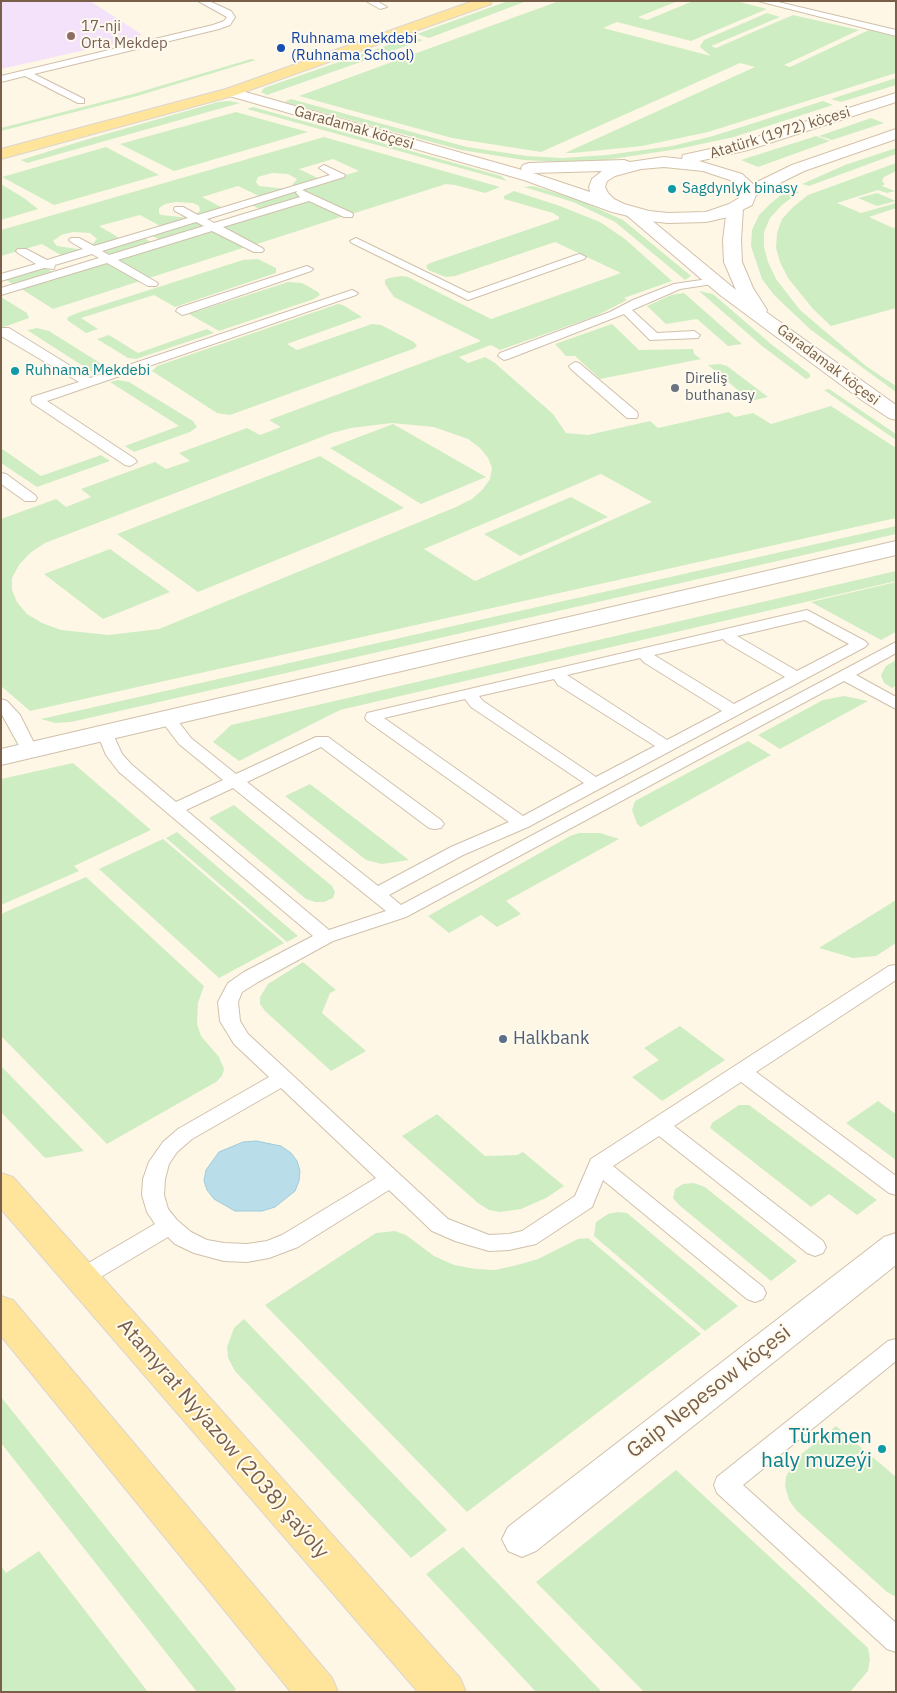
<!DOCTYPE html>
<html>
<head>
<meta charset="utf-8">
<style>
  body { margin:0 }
  #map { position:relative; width:897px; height:1693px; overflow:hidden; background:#fef7e6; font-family:"IBM Plex Sans",sans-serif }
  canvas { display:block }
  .frame { position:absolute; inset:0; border:2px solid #795f49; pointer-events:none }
</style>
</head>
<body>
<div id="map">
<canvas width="897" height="1693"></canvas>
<div class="frame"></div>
</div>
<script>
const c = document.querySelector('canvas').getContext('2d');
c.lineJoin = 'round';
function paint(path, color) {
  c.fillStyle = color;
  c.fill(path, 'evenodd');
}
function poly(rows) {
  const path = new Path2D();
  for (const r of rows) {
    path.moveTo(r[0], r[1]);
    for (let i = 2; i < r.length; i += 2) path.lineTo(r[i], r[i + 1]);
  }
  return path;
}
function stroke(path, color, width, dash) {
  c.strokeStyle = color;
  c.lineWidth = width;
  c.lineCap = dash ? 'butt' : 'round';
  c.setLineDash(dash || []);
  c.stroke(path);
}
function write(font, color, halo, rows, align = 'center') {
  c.font = font + ' "IBM Plex Sans",sans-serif';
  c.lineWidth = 4;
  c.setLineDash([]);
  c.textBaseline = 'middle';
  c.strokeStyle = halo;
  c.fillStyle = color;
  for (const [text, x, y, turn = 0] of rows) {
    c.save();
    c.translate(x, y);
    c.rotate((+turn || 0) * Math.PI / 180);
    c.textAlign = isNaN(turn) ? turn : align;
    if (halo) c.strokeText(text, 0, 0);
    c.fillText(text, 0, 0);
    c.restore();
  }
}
paint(poly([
  [1,1,90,1,141,34,139,38,1,69]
]), '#f4e2fa');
paint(poly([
  [508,1,527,1,429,38,417,34],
  [559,1,678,1,638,17,647,20,693,1,736,1,767,9,691,41,617,22,603,28,711,56,701,48,700,46,704,40,767,13,780,17,711,46,716,48,793,15,859,30,784,65,790,67,869,30,896,37,896,73,708,132,642,146,573,153,565,153,755,67,740,63,541,152,452,138,299,96],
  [411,37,423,40,267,95,261,92,264,88],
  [251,59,256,60,137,96,1,131,1,128,133,94],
  [896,78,896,85,841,102,831,99],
  [291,99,467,147,527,156,562,158,607,155,672,146,713,136,823,101,833,105,734,137,678,149,599,161,562,162,524,160,461,150,284,102],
  [229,101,240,103,27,163,21,160,85,140,218,102],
  [253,107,501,176,507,181,247,109],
  [236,112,308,132,174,171,120,144],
  [871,118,884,123,832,140,819,136],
  [816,136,830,141,758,167,741,160],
  [324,137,500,187,485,193,455,185,446,184,352,214,300,189,359,171,333,159,299,169,320,179,295,187,292,185,297,179,288,174,272,173,258,177,256,182,259,186,287,189,261,197,238,186,202,197,223,208,198,216,195,214,200,211,199,206,193,203,176,202,165,204,159,208,159,213,161,215,190,218,162,227,140,215,99,226,121,239,94,247,91,246,97,239,90,233,73,232,61,235,53,241,57,246,85,250,64,257,42,244,1,256,1,230],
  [106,147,159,175,54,205,2,177],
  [896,148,896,154,809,186,802,184,845,165],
  [896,163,896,171,884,177,882,181,885,184,882,186,895,191,887,193,878,190,837,203,861,213,896,203,896,208,869,217,893,228,896,227,896,308,831,326,813,309,788,278,780,262,776,248,777,233,782,219,793,207,808,195],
  [1,184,24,198,38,209,1,220],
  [533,186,579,200,623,220,691,276,685,280,615,222,573,202,524,187],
  [789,189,799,192,782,205,770,218,764,232,764,247,768,262,776,279,800,310,866,366,896,386,896,392,811,330,774,295,762,279,751,246,752,230,759,215,771,203],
  [514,191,560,206,600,222,625,239,672,281,624,298,627,300,596,316,500,350,491,345,459,357,468,363,485,357,495,363,553,414,566,433,588,435,650,421,658,428,729,412,735,417,753,413,771,424,831,406,896,448,896,518,30,711,1,686,1,519,56,499,66,507,91,497,81,489,155,462,166,469,190,461,179,453,247,428,260,435,281,427,269,420,481,341,394,297,385,284,385,280,389,278,402,276,408,277,491,319,621,273,555,242,455,276,446,277,428,270,426,266,430,263,559,219,559,217,553,213,504,199,504,196],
  [392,423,434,427,468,439,480,448,488,458,492,468,490,479,483,489,472,499,456,507,159,629,109,635,61,630,42,623,27,614,17,602,12,590,12,578,19,565,30,553,45,543,332,433,351,428],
  [601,474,652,502,475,581,424,549],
  [292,192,303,197,261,210,250,204],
  [877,193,896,201,877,206,858,198],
  [309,200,344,216,254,245,220,227],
  [195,221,206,227,160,240,150,235],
  [211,230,246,247,149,278,115,259],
  [142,237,153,243,109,256,99,250],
  [258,259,276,268,276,273,175,307,154,295,81,318,98,329,86,333,67,320,68,317,77,313,243,260],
  [106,262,140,281,53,309,20,288],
  [44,267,54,273,14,285,5,279],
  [288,282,302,283,318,292,320,295,314,299,219,331,189,314],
  [699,291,713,294,771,344,810,374,810,377,806,379,762,346],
  [684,293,742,344,728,346,697,319,666,324,647,306,671,295],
  [1,297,27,313,29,318,1,328],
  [338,304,343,305,362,317,287,344,297,350,372,324,381,325,414,342,417,346,413,349,230,415,217,413,152,371,157,366],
  [612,324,639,350,693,349,694,354,701,359,600,379,575,356,566,356,555,344],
  [37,328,49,331,100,363,102,368,94,373,27,330],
  [207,329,214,333,136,359,128,358,97,339,109,335,138,353],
  [720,364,727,366,768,397,751,401,708,365],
  [118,380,129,382,193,421,197,427,190,432,134,452,125,446,179,426,110,382],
  [829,389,896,434,896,440,824,390],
  [393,424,486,477,421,504,330,448],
  [1,448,41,476,101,455,110,461,37,487,1,463],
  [320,456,404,508,198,592,117,534],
  [571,497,608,517,520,556,484,534],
  [896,526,896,534,71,722,55,723,41,719],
  [110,549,170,592,103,619,44,574],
  [896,571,896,581,340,710,239,761,213,742,231,725],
  [896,582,896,632,881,640,811,602],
  [896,660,896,686,892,688,884,683,881,675,886,666],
  [844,696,868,701,780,749,758,735,823,700],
  [748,741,771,755,641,827,637,824,632,810,635,801],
  [73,763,151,830,74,866,79,871,1,905,1,779],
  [310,784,409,860,382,864,366,860,285,796],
  [234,805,332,886,335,892,333,898,324,902,315,902,306,899,209,818],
  [177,832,298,936,287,942,166,838],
  [579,833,600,833,619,839,506,901,521,914,497,927,481,915,449,933,428,916,570,836],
  [163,839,284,943,219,978,99,869],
  [86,877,204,986,198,1003,197,1024,201,1036,219,1057,224,1069,222,1076,216,1082,107,1144,1,1036,1,914],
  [896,900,896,943,876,956,853,958,819,948],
  [303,962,336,990,330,993,322,1013,366,1051,331,1071,265,1011,260,1004,260,997,268,984],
  [680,1026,725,1060,662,1101,632,1077,659,1060,644,1048],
  [1,1066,84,1151,46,1158,43,1156,1,1112],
  [878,1101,896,1114,896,1160,846,1123],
  [739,1105,749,1105,753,1108,877,1200,857,1215,829,1194,811,1207,710,1128,712,1123],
  [437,1114,485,1156,517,1155,523,1152,564,1186,546,1198,521,1209,500,1212,489,1210,478,1203,402,1136],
  [694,1183,705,1187,797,1261,771,1281,679,1205,673,1198,675,1189,683,1184],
  [618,1212,627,1213,738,1306,705,1331,594,1236,596,1222,608,1214],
  [395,1231,406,1235,434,1256,454,1265,476,1269,495,1270,517,1265,538,1259,578,1239,588,1238,701,1334,467,1512,265,1305,376,1233],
  [244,1319,447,1530,411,1558,235,1371,228,1358,227,1347,234,1328],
  [1,1397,236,1689,233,1692,197,1692,1,1443],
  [836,1426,896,1477,896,1597,887,1592,796,1510,789,1500,785,1486,786,1477,791,1466,799,1456],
  [676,1470,868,1648,870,1659,868,1671,850,1692,644,1692,536,1582],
  [463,1547,602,1692,536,1692,426,1574],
  [39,1551,148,1692,1,1692,1,1566,6,1573]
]), '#cfedc3');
const water = poly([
  [256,1141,281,1146,291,1153,297,1161,300,1171,299,1181,295,1191,275,1207,262,1211,235,1211,214,1199,207,1190,204,1181,206,1170,219,1152,243,1142,256,1141]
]);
paint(water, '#b9dde9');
stroke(water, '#9ecbdb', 1);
const lane = poly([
  [198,1,209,1,231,11,235,17,230,25,219,29,34,74,84,99,84,103,78,103,25,76,1,82,1,76,213,25,224,21,227,17,198,1],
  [366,1,377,1,387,7,380,9,366,1],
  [758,1,774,1,896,30,896,36,758,1],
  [324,165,345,175,344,177,302,190,352,213,353,215,352,217,344,217,309,201,223,227,262,248,264,250,262,252,254,252,212,231,118,260,156,282,158,284,156,286,148,286,107,263,1,295,1,288,99,258,92,254,55,265,54,269,44,268,1,281,1,274,36,264,18,253,16,251,18,249,26,249,47,260,83,249,71,242,69,240,71,238,79,238,94,246,188,218,175,211,174,209,175,207,183,207,198,215,330,175,319,168,324,165],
  [297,191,296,193,300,197,214,223,207,219,297,191],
  [196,222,204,226,109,255,102,251,196,222],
  [356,238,469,293,576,255,580,254,586,257,584,259,468,300,352,243,350,241,356,238],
  [307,266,313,269,311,271,186,314,182,315,176,311,178,308,307,266],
  [715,278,719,279,721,281,719,283,680,289,632,310,657,333,694,331,700,335,698,338,650,340,624,314,508,359,504,360,498,356,500,353,610,312,633,300,674,284,715,278],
  [352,290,358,293,356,295,47,401,135,459,137,462,130,466,125,465,32,403,31,400,32,397,79,382,1,336,1,328,9,328,90,378,352,290],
  [575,362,579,363,637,412,638,415,637,418,627,418,571,369,569,366,575,362],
  [1,473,6,474,35,495,37,498,35,501,25,501,1,484,1,473],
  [807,610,865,641,868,644,865,647,528,827,463,855,389,895,401,905,896,642,896,653,856,675,896,697,896,709,844,681,406,917,333,941,258,982,242,992,238,1002,240,1021,248,1034,448,1219,489,1235,509,1234,522,1231,575,1196,591,1159,889,966,896,965,896,980,756,1072,896,1176,896,1195,889,1193,741,1082,674,1126,823,1241,826,1247,823,1253,815,1256,807,1253,659,1136,613,1166,763,1287,766,1293,763,1299,755,1302,747,1299,603,1180,592,1207,536,1244,509,1250,489,1251,455,1241,432,1231,389,1190,298,1247,269,1258,247,1262,224,1261,194,1253,175,1244,168,1237,89,1284,81,1287,73,1284,70,1278,73,1272,155,1224,147,1212,142,1195,143,1179,149,1162,163,1142,178,1129,269,1077,234,1044,220,1021,218,1002,228,983,244,972,313,936,119,772,106,755,97,733,99,730,111,730,122,754,131,764,176,802,223,780,179,744,160,719,162,716,174,716,191,738,236,774,316,737,328,737,441,820,444,824,441,828,435,829,429,828,321,747,247,782,378,886,451,847,509,822,367,721,365,718,367,713,807,610],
  [805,620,849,644,797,671,737,636,805,620],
  [723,639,727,643,785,677,734,704,654,655,723,639],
  [640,658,645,663,722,711,667,740,567,675,640,658],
  [554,679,558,685,655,746,596,777,483,701,479,696,554,679],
  [465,699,471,707,584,783,523,816,384,718,465,699],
  [233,788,386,911,329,930,186,810,233,788],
  [281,1088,376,1178,282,1235,267,1241,247,1244,224,1243,207,1240,191,1232,177,1220,168,1209,164,1195,165,1179,169,1164,177,1152,192,1139,281,1088],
  [1,699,7,701,20,715,38,751,36,754,24,754,22,751,1,713,1,699],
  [896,1339,896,1361,743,1485,896,1623,896,1652,887,1649,717,1493,714,1485,717,1477,888,1341,896,1339]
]);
const street = poly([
  [735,203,741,204,743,208,741,240,742,262,753,288,767,310,766,312,896,405,896,420,889,418,863,401,720,295,624,213,626,209,638,209,736,290,724,262,723,240,727,208,729,204,735,203],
  [896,541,896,555,1,765,1,749,896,541],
  [896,1233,896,1265,536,1551,522,1557,508,1551,502,1539,508,1527,884,1237,896,1233]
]);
const secondary = poly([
  [231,88,522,170,521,168,523,165,529,163,624,160,630,162,664,157,682,159,683,155,738,143,896,93,896,102,748,150,699,161,742,174,753,184,792,165,896,129,896,139,804,171,756,195,752,205,728,217,706,222,668,223,649,221,612,212,524,180,226,95,224,92,226,89,231,88],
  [664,167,703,171,730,180,738,187,741,192,739,198,729,204,706,212,668,213,649,211,624,204,614,199,608,193,605,187,607,181,615,176,641,169,664,167],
  [602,171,592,179,589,187,590,192,533,173,602,171]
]);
const primary = poly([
  [473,1,492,1,491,4,236,95,1,159,1,149,226,89,473,1],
  [1,1173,13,1177,460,1678,466,1692,418,1692,1,1209,1,1173],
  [1,1296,13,1300,332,1678,338,1692,291,1692,1,1336,1,1296]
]);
stroke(lane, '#d0c0ab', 2);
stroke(street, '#d0c0ab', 2);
stroke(secondary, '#d4c1a8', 2);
stroke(primary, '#dcd5d0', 2);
paint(lane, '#fff');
paint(street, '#fff');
paint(secondary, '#fff');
paint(primary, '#ffe59c');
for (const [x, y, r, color] of [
  [71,36,5,"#8d6e63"],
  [281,48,5,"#1a4fb4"],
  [672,189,5,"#0f9aa8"],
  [15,371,5,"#0f9aa8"],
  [675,388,5,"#6b7280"],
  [503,1039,5,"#5c6f8a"],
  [882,1449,5,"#0f9aa8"]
]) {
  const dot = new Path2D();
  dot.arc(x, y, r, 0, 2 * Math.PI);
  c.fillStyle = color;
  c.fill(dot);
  stroke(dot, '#fffaee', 2);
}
write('15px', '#785e54', '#fffaee', [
  ["17-nji",81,27],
  ["Orta Mekdep",81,44]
], 'left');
write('15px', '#164399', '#fffaee', [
  ["Ruhnama mekdebi",291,39],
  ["(Ruhnama School)",291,56]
], 'left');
write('15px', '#795f49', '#fffaee', [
  ["Garadamak köçesi",354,128,16],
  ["Atatürk (1972) köçesi",780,133,-17],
  ["Garadamak köçesi",828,365,37]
]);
write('15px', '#0d838f', '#fffaee', [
  ["Sagdynlyk binasy",682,189],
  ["Ruhnama Mekdebi",25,371]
], 'left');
write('15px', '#5b616d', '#fffaee', [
  ["Direliş",685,379],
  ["buthanasy",685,396]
], 'left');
write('18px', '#4e5e75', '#fffaee', [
  ["Halkbank",513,1039]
], 'left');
write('21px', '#795f49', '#fffaee', [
  ["Gaip Nepesow köçesi",709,1392,-38],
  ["Atamyrat Nyýazow (2038) şaýoly",223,1439,49]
]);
write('21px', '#0d838f', '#fffaee', [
  ["Türkmen",872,1437],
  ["haly muzeýi",872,1461]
], 'right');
</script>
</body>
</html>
